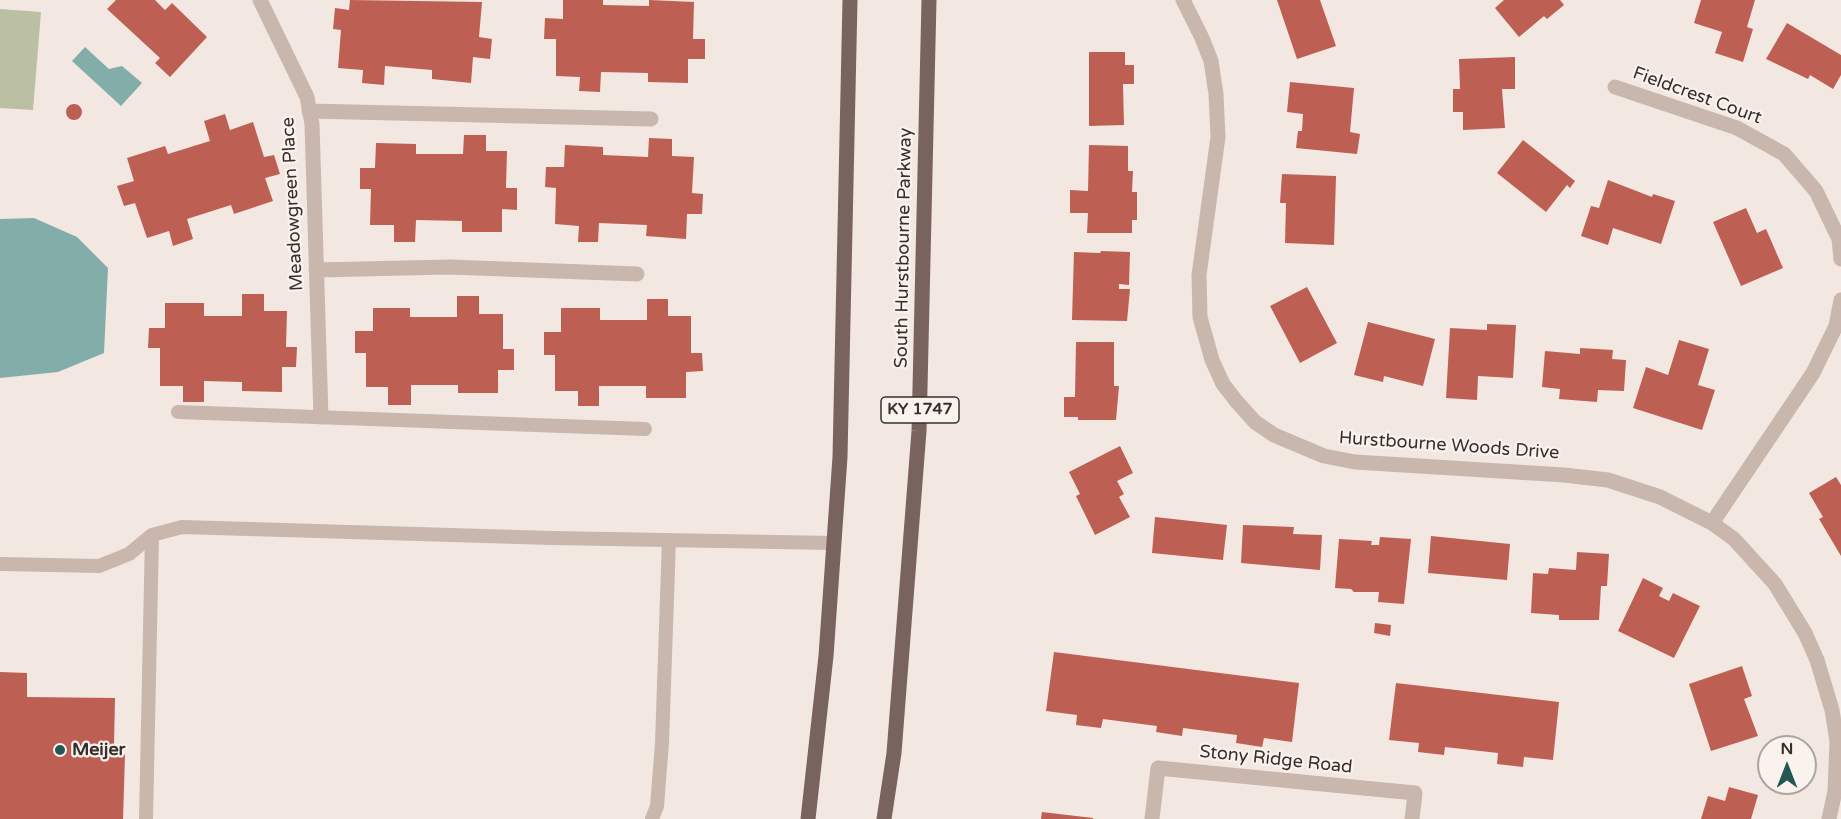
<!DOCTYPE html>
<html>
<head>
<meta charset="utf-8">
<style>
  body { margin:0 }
  #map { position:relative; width:1841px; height:819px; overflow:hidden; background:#f2e8e1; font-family:"Varela Round",sans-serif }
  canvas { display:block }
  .north { position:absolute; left:1757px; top:735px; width:60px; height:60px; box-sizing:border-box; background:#f9f2ed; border:2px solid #aca49f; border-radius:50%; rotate:0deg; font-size:16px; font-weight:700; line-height:24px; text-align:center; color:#382e2b }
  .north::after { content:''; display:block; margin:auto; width:21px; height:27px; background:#235754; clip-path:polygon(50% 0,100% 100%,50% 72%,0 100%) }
</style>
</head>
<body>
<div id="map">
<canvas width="1841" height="819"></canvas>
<div class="north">N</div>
</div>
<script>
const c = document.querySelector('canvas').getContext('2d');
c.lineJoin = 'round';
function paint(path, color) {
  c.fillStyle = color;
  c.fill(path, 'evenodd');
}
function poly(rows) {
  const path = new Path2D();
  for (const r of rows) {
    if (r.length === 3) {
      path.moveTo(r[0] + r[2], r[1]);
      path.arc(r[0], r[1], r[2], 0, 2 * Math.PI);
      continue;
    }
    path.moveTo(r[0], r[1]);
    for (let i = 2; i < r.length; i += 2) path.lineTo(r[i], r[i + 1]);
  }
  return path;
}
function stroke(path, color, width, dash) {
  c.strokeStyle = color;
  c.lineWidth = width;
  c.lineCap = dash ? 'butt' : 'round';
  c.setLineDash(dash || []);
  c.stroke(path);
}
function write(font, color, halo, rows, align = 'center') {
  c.font = font + ' "Varela Round",sans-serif';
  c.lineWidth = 4.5;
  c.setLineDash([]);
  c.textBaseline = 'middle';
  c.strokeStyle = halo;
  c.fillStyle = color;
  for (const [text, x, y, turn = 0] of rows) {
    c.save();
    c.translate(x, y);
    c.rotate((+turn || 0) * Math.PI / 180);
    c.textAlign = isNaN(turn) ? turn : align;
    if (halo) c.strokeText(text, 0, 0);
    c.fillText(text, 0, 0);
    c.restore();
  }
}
paint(poly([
  [0,9,41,12,33,110,0,108]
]), '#bac0a1');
paint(poly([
  [85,47,109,69,122,66,142,83,121,106,72,61],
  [34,218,77,237,108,268,104,353,58,372,0,378,0,219]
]), '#82ada9');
paint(poly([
  [116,0,155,0,165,10,172,3,207,37,170,77,155,63,160,58,107,9],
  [350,0,482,2,479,37,492,39,490,59,473,57,471,83,432,79,432,70,385,66,384,85,362,83,363,70,338,68,341,30,333,29,335,8,349,10],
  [563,0,603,0,603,5,649,6,649,0,694,2,693,39,705,39,705,59,688,59,688,83,648,82,648,73,601,72,600,92,579,91,580,77,556,76,556,39,544,39,545,18,563,19],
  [1277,0,1320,0,1336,46,1297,59],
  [1504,0,1560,0,1564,5,1547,19,1544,16,1519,37,1495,8],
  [1701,0,1755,0,1747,27,1753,29,1743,62,1715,53,1722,32,1694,23],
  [1787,23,1841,55,1841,75,1833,89,1810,75,1808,79,1766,59],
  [1089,52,1125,52,1125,65,1134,65,1134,84,1123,84,1124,125,1089,126],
  [1515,57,1515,89,1502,89,1505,128,1463,130,1463,112,1453,112,1453,89,1460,89,1459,59],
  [1290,82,1354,88,1350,132,1360,134,1357,154,1296,148,1298,131,1302,131,1303,114,1287,112],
  [74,112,8],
  [225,114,230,130,253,122,264,157,274,155,280,174,265,178,273,201,234,214,231,205,187,219,193,239,173,246,169,231,147,238,135,203,124,206,117,186,134,181,127,158,165,146,168,154,210,141,204,121],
  [464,135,486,135,486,151,507,151,506,188,517,188,517,210,502,209,502,232,462,232,462,221,416,220,415,242,394,242,394,225,370,225,371,189,360,189,360,168,375,168,376,143,416,144,416,154,463,154],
  [649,138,672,139,672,156,694,157,692,193,703,194,702,214,687,214,686,239,646,236,647,225,599,223,598,242,578,242,579,226,555,224,556,188,545,187,546,167,564,167,565,145,603,147,603,155,648,157],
  [1523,140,1575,181,1570,188,1567,185,1546,212,1497,173],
  [1089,145,1128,146,1128,171,1133,171,1132,192,1137,192,1137,220,1132,220,1132,233,1087,233,1088,213,1070,213,1070,190,1088,191],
  [1282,174,1336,176,1334,245,1285,243,1286,203,1280,203],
  [1608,180,1652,197,1653,194,1675,201,1661,244,1613,228,1608,245,1581,236,1591,206,1599,208],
  [1746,208,1757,233,1766,229,1783,268,1741,286,1713,222],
  [1101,251,1130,252,1129,285,1119,284,1119,289,1130,289,1127,321,1072,320,1074,252,1100,253],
  [1307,287,1337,343,1300,363,1270,306],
  [242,294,264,294,264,311,287,311,286,347,297,347,296,367,282,367,282,392,242,391,242,382,204,381,204,402,183,402,183,386,160,386,160,348,148,348,149,328,165,328,165,303,204,303,204,316,242,316],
  [457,296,479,296,479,314,503,314,503,349,514,349,514,370,498,370,498,393,458,393,458,385,411,385,411,405,388,405,388,387,366,387,366,353,355,353,355,331,373,331,373,308,410,308,410,317,457,317],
  [647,299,668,299,668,316,691,316,691,353,702,353,703,371,686,372,686,398,646,398,646,386,599,386,599,406,578,406,578,391,555,391,555,355,544,355,544,332,561,332,561,308,600,308,600,320,647,320],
  [1368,322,1435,339,1423,386,1384,376,1383,382,1354,375],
  [1487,324,1516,325,1513,378,1478,376,1477,400,1446,398,1450,328,1487,330],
  [1679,340,1709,349,1698,385,1715,390,1702,430,1633,408,1646,367,1668,375],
  [1076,342,1114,342,1114,386,1119,386,1116,420,1078,420,1078,417,1064,417,1064,397,1075,397],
  [1580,348,1613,350,1612,359,1626,360,1624,391,1598,390,1597,402,1559,399,1560,389,1542,387,1545,351,1580,354],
  [1120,446,1133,473,1117,481,1124,494,1119,497,1130,517,1095,535,1076,496,1080,494,1069,472],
  [1836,477,1841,485,1841,556,1819,519,1823,517,1809,493],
  [1155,517,1227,525,1223,560,1152,553],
  [1243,525,1294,527,1293,534,1322,535,1320,570,1241,563],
  [1431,536,1510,544,1507,580,1428,573],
  [1380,537,1411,539,1404,604,1378,602,1379,592,1354,592,1351,589,1335,588,1339,539,1372,541,1371,545,1379,545],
  [1577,552,1609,554,1607,586,1601,586,1599,620,1559,620,1559,615,1531,613,1533,573,1548,574,1549,568,1576,570],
  [1643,578,1663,588,1659,596,1669,601,1673,593,1700,606,1674,658,1618,631],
  [1375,623,1391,625,1390,636,1374,633],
  [1054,652,1299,683,1292,742,1264,738,1262,747,1236,743,1237,735,1183,728,1182,736,1156,732,1157,726,1103,719,1101,728,1076,725,1077,715,1046,711],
  [1742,666,1752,696,1744,699,1758,736,1711,751,1689,684],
  [0,672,27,673,27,697,115,698,114,745,125,755,123,819,0,819],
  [1396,683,1559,702,1553,760,1524,757,1523,767,1497,764,1498,753,1445,747,1444,755,1418,752,1419,743,1389,740],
  [1729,787,1758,795,1751,819,1701,819,1708,796,1725,801],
  [1042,812,1093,818,1093,819,1041,819]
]), '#be5f53');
stroke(poly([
  [178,412,645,429],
  [0,564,99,566,129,554,152,535,182,527,552,538,834,543],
  [146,819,152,535],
  [652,819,657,806,662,743,669,540]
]), '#c9b6ad', 14);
stroke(poly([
  [260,0,307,97,312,124,321,417],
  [1183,0,1202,38,1211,61,1216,94,1218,137,1199,275,1200,317,1212,360,1223,384,1237,402,1255,422,1274,435,1324,456,1355,462,1564,475,1608,480,1660,497,1712,523,1734,539,1775,584,1805,633,1817,660,1832,710,1837,741,1835,791,1829,819],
  [1615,87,1737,128,1784,154,1816,191,1839,239,1841,259],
  [309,111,651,119],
  [316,270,450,267,637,274],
  [1712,523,1813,373,1836,326,1841,300],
  [1152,819,1158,768,1415,793,1412,819]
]), '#c9b6ad', 15);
stroke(poly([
  [808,819,826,656,840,457,850,0],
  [884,819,894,753,919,431,929,0]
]), '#79635e', 15);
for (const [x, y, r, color] of [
  [60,750,6,"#235754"]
]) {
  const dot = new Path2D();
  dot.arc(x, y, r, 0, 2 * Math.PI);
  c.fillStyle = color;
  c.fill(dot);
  stroke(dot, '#f9f2ed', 2);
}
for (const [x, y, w] of [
  [920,410,78]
]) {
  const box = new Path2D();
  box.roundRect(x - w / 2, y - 13, w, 26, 4.5);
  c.fillStyle = '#f9f2ed';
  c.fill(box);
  stroke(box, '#382e2b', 1.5);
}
write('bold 16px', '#382e2b', null, [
  ["KY 1747",920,410]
]);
write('18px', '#382e2b', '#f9f2ed', [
  ["Fieldcrest Court",1697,96,20],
  ["Meadowgreen Place",293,204,-93],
  ["South Hurstbourne Parkway",904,248,-89],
  ["Hurstbourne Woods Drive",1449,446,4],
  ["Stony Ridge Road",1276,760,6]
]);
write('bold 18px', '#382e2b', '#f9f2ed', [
  ["Meijer",72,750]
], 'left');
</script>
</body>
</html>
